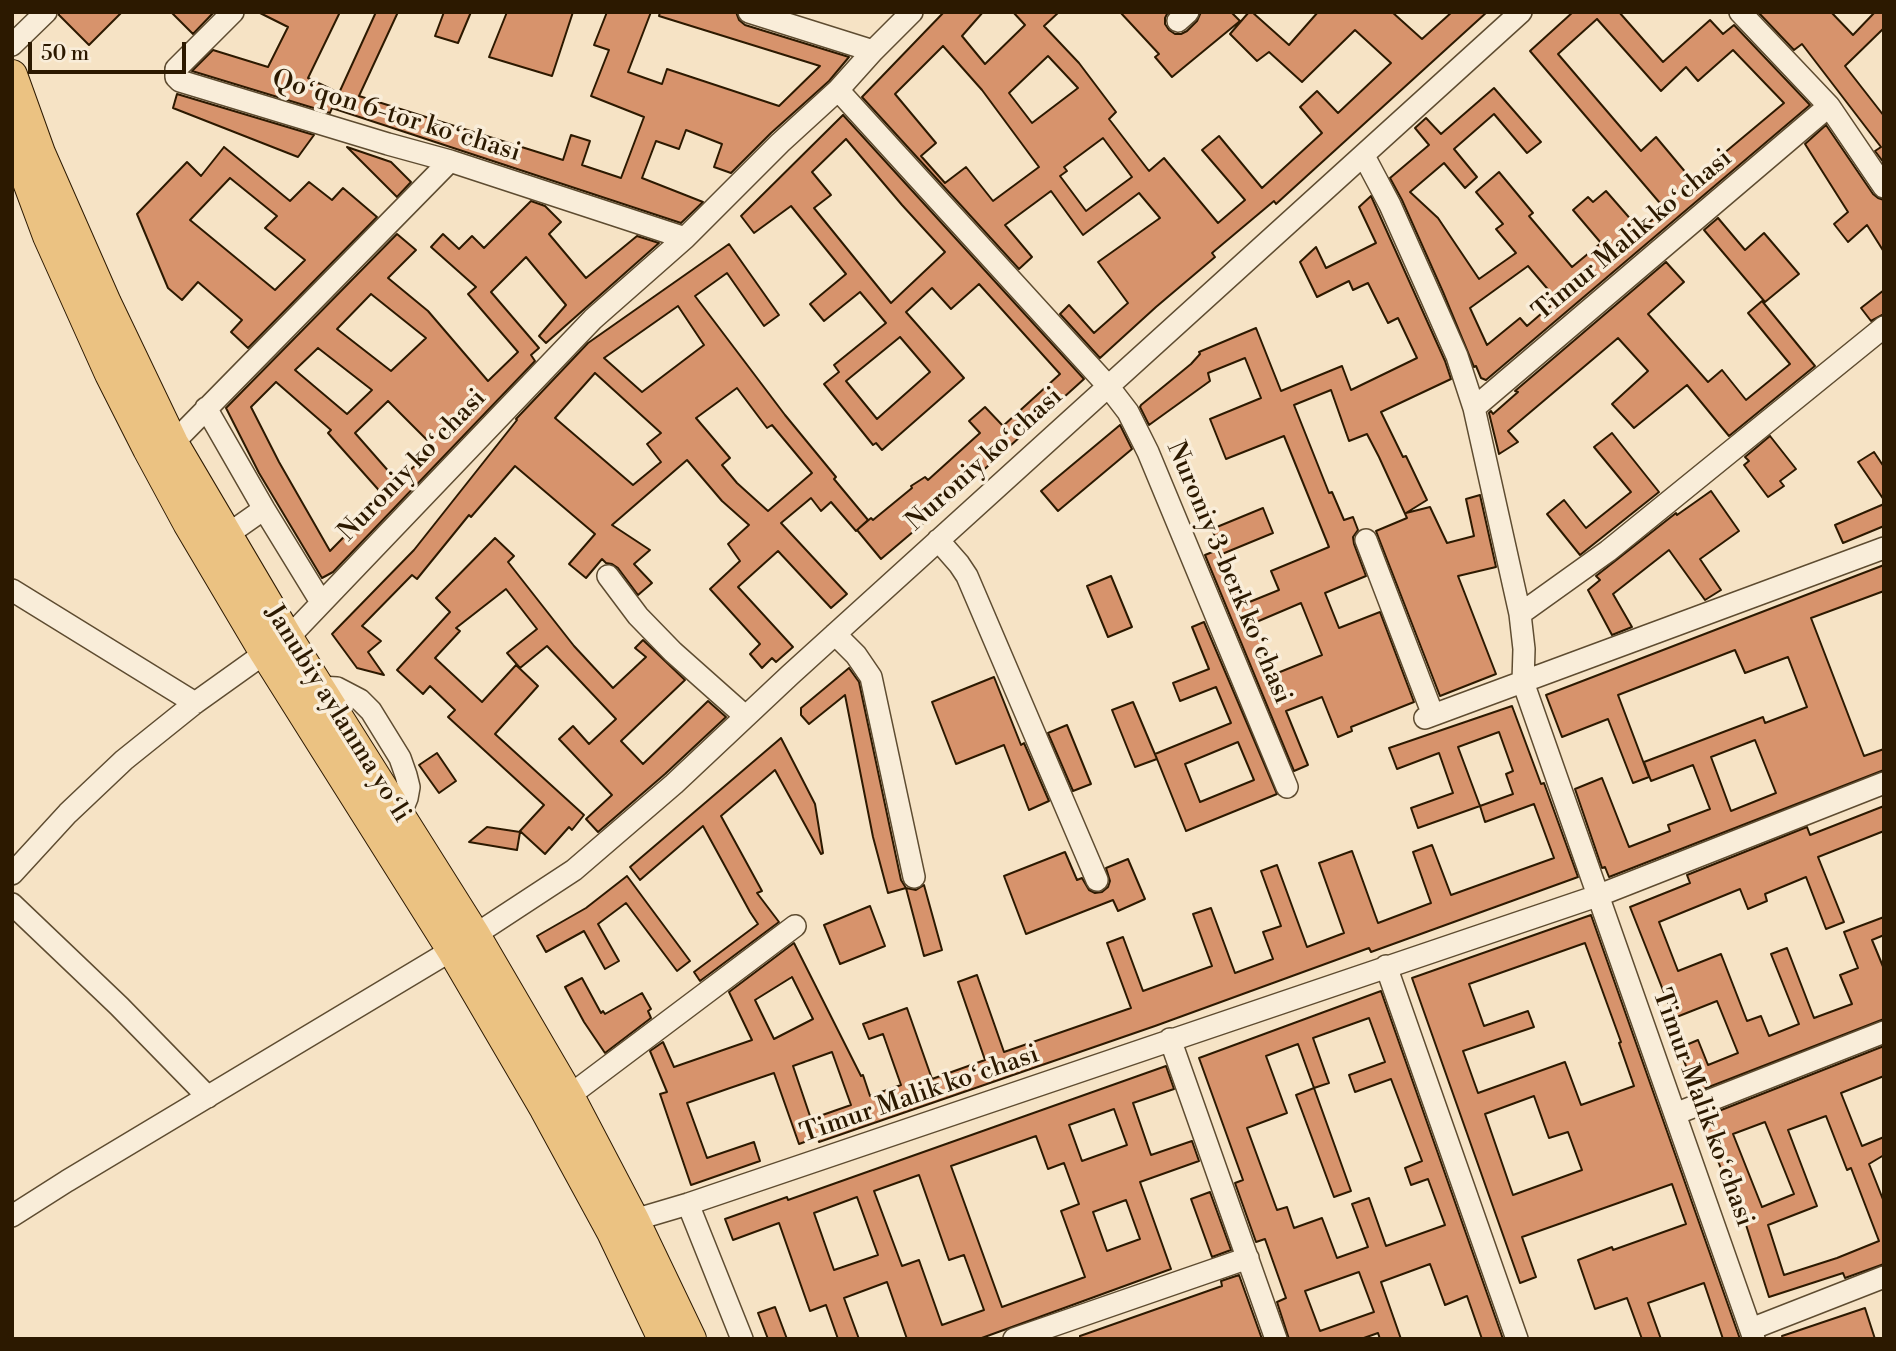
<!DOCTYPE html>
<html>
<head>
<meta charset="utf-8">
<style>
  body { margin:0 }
  #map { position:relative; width:1896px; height:1351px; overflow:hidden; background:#f6e3c5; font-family:"Libre Bodoni",serif }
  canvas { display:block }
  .frame { position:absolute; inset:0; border:14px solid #2c1900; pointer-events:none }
  .scale { position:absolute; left:28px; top:42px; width:158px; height:32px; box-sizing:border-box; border:4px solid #2c1900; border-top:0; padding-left:9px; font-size:21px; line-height:24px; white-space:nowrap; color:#2c1900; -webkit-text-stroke:5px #f9edd9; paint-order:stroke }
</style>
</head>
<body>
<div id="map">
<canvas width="1896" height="1351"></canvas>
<div class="frame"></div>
<div class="scale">50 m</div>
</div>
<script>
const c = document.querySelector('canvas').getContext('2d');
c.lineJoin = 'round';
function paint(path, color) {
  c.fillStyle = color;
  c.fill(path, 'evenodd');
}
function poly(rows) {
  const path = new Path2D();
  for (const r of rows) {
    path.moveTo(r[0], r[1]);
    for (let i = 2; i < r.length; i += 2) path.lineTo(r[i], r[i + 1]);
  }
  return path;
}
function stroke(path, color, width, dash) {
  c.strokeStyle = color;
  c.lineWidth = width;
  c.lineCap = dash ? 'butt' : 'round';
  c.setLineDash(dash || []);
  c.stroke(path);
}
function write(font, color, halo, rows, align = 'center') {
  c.font = font + ' "Libre Bodoni",serif';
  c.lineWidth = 7;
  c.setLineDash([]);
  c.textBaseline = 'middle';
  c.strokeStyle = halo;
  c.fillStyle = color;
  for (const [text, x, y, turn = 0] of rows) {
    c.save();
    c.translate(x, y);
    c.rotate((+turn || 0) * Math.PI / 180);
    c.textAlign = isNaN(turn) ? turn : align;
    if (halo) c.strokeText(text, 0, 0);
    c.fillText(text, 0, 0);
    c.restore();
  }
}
const building = poly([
  [59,12,122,12,89,45,59,15,59,12],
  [171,12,214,12,193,34,171,12],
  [258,12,340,12,308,78,339,93,376,12,398,12,359,96,563,160,571,135,590,141,582,165,621,178,644,117,591,96,609,50,594,45,607,12,651,12,628,72,662,84,667,69,779,106,820,66,659,16,660,12,736,12,739,20,745,25,849,57,829,81,771,133,731,173,714,167,722,144,686,130,679,149,656,141,642,178,703,202,681,223,332,108,330,113,192,71,213,50,268,67,288,27,258,12],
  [444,12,471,12,458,43,435,36,444,12],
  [507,12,573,12,552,76,489,57,507,12],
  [944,12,983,12,962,36,985,64,1025,25,1013,12,1059,12,1044,26,1079,63,1116,112,1109,119,1149,171,1164,158,1218,223,1245,200,1202,150,1219,136,1262,188,1322,133,1300,107,1317,91,1338,113,1391,63,1355,30,1302,82,1269,52,1257,61,1230,34,1249,12,1252,12,1289,45,1318,12,1392,12,1422,39,1452,12,1487,12,1276,204,1274,201,1212,253,1215,257,1156,307,1100,358,1060,314,1069,305,1094,333,1128,303,1098,262,1160,218,1139,193,1083,235,1051,191,1005,225,1032,257,1019,269,862,97,944,12],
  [943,46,982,90,1039,167,993,201,966,167,945,183,921,156,936,143,895,94,943,46],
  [1048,56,1078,88,1032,123,1009,93,1048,56],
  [1103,138,1132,177,1086,211,1060,176,1067,171,1064,167,1103,138],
  [1120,12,1168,12,1165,18,1165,24,1169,30,1175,34,1181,34,1187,31,1197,21,1201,12,1231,12,1240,21,1172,77,1155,57,1159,54,1120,12],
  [1573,12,1619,12,1663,62,1710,20,1723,34,1734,25,1810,105,1486,380,1481,378,1476,366,1474,367,1443,292,1402,200,1390,178,1429,145,1415,128,1426,118,1441,134,1494,88,1541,142,1527,153,1494,114,1454,149,1477,177,1465,188,1444,163,1410,192,1438,218,1479,279,1516,253,1496,229,1503,224,1476,192,1499,172,1533,213,1529,216,1572,267,1601,243,1573,210,1588,197,1593,202,1606,191,1640,230,1665,209,1530,51,1573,12],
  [1597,19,1661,91,1686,67,1698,81,1733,50,1784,103,1692,180,1656,137,1641,151,1558,54,1597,19],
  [1528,266,1557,300,1527,326,1520,318,1487,345,1470,308,1528,266],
  [1758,12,1831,12,1853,35,1875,12,1884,12,1884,28,1845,66,1884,116,1884,163,1875,151,1881,147,1802,44,1794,50,1758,12],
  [177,94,314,135,298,157,173,108,177,94],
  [843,115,1084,379,947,503,881,559,857,530,871,518,873,520,912,488,911,486,925,477,928,480,980,433,969,421,985,407,1003,426,1060,374,979,284,951,309,932,288,906,312,964,378,882,450,876,443,873,445,824,384,839,372,834,365,886,323,860,292,824,321,810,304,846,274,791,206,754,233,741,216,843,115],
  [846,139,902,205,945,252,891,303,814,208,831,195,812,172,846,139],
  [900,337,930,372,877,419,846,381,900,337],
  [1826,125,1873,194,1878,198,1884,200,1884,252,1867,225,1848,242,1834,224,1848,212,1805,144,1826,125],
  [224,147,290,201,309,182,332,200,343,188,377,217,248,348,231,332,242,320,198,282,182,300,168,288,137,214,187,162,201,176,224,147],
  [230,178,277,216,265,228,305,260,275,290,190,220,230,178],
  [347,147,391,162,411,182,397,197,347,147],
  [1371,196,1445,361,1451,379,1381,412,1403,457,1406,456,1427,500,1406,513,1430,507,1447,543,1474,536,1466,499,1480,495,1496,567,1458,576,1496,674,1440,696,1376,531,1407,518,1379,457,1367,434,1349,441,1331,390,1294,405,1329,493,1332,492,1344,520,1353,517,1358,530,1353,537,1354,544,1366,576,1325,593,1339,628,1380,612,1414,702,1351,727,1352,731,1338,737,1322,697,1286,711,1308,765,1294,771,1205,555,1220,549,1212,529,1263,508,1273,533,1222,554,1242,605,1279,590,1271,571,1329,547,1284,436,1226,459,1210,419,1261,398,1245,358,1208,373,1210,381,1149,425,1140,407,1141,405,1191,364,1200,354,1199,352,1256,328,1281,391,1342,366,1351,390,1417,358,1398,318,1388,323,1368,283,1353,290,1349,281,1317,297,1300,262,1316,247,1326,268,1376,243,1359,207,1371,196],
  [1301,603,1322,655,1275,674,1254,623,1301,603],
  [531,201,545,206,561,222,549,234,586,278,637,236,659,243,546,343,539,336,566,305,526,257,491,292,539,348,531,355,535,361,333,572,322,578,259,473,226,408,397,234,416,250,388,278,428,311,488,381,518,352,468,294,476,287,431,247,443,234,459,249,472,236,484,248,531,201],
  [371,294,426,338,391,371,337,329,371,294],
  [318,348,372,390,347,414,295,370,318,348],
  [276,382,331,430,328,433,384,496,330,551,279,462,251,407,276,382],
  [388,401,434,447,398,482,355,433,388,401],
  [1718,218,1745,250,1764,233,1799,274,1765,302,1704,230,1718,218],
  [729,244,779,315,764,326,727,273,695,296,785,415,836,477,834,479,868,520,856,531,831,502,821,511,811,498,781,523,847,594,831,608,778,551,738,587,793,647,776,662,772,658,762,668,750,654,760,644,710,589,740,561,728,544,749,525,722,501,687,460,612,525,650,550,634,564,652,583,638,595,618,568,612,564,606,563,602,559,586,578,569,564,595,534,515,466,471,517,469,515,417,579,412,575,362,626,381,641,368,652,384,675,357,668,332,634,414,550,517,420,516,419,588,343,729,244],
  [678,306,704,345,642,392,604,358,678,306],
  [595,373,661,433,647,444,661,462,633,485,555,418,595,373],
  [737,388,767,428,772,425,812,473,768,511,737,483,722,465,730,458,696,418,737,388],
  [1666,262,1684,282,1648,314,1708,382,1722,370,1746,400,1790,364,1748,313,1762,301,1815,366,1729,436,1687,385,1634,428,1612,404,1648,371,1618,338,1508,431,1518,442,1499,454,1489,413,1491,411,1493,414,1518,392,1515,391,1666,262],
  [1884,290,1884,314,1871,321,1861,308,1884,290],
  [1120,425,1132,449,1058,511,1041,491,1120,425],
  [1612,433,1659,492,1580,555,1547,514,1564,500,1586,528,1631,492,1594,447,1612,433],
  [1770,436,1796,469,1780,481,1784,486,1768,497,1744,465,1749,461,1745,457,1770,436],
  [1874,452,1884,467,1884,500,1858,462,1874,452],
  [1711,491,1739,531,1700,559,1721,590,1705,600,1669,550,1613,594,1632,627,1612,635,1588,590,1600,580,1596,576,1676,513,1677,515,1711,491],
  [1884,504,1884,526,1843,543,1835,525,1884,504],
  [495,538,514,556,508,562,574,646,613,688,646,657,635,648,643,640,685,680,621,741,643,764,708,701,726,717,665,774,598,832,586,819,612,795,559,739,573,726,589,744,616,719,547,646,520,668,507,653,537,629,506,589,456,628,460,631,435,658,482,702,516,665,538,686,495,734,584,815,572,830,569,827,545,854,520,831,544,805,448,717,455,710,430,686,423,694,397,670,450,612,436,598,495,538],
  [1884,565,1884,591,1811,618,1864,756,1884,749,1884,770,1609,877,1605,867,1602,868,1575,789,1602,778,1629,847,1670,831,1668,825,1710,809,1693,765,1651,781,1644,762,1763,717,1765,723,1807,707,1788,657,1745,673,1735,650,1618,695,1649,777,1633,783,1608,719,1562,737,1546,695,1884,565],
  [1755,740,1776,793,1731,811,1711,757,1755,740],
  [1111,576,1132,627,1108,637,1087,586,1111,576],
  [1204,622,1277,794,1186,831,1155,754,1231,723,1216,687,1180,701,1173,683,1209,669,1192,627,1204,622],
  [1238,742,1254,780,1200,802,1185,764,1238,742],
  [849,668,859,682,901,880,906,888,888,893,873,837,845,695,809,724,801,715,801,708,849,668],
  [994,677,1021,745,1024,743,1049,801,1029,810,1004,745,956,764,932,702,994,677],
  [1133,702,1157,759,1135,767,1112,710,1133,702],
  [1512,706,1541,784,1544,783,1578,877,1371,952,1369,948,1155,1026,819,1142,818,1137,799,1144,774,1073,730,1088,687,1103,707,1158,754,1142,760,1161,691,1185,660,1094,667,1092,650,1051,663,1042,674,1067,752,1040,729,992,794,943,861,1076,863,1075,870,1096,901,1085,883,1034,869,1039,863,1024,907,1008,932,1079,985,1060,958,982,977,975,1004,1052,1131,1008,1107,943,1123,937,1143,991,1212,966,1193,914,1211,908,1235,973,1273,959,1263,932,1281,926,1261,871,1277,865,1307,947,1344,933,1319,863,1352,851,1378,923,1431,903,1413,852,1432,845,1451,895,1554,858,1534,804,1485,822,1480,806,1418,828,1411,808,1453,793,1439,753,1397,769,1389,748,1512,706],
  [1499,732,1513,771,1506,774,1513,794,1480,806,1458,747,1499,732],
  [792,977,813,1019,774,1039,755,1000,792,977],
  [832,1052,851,1105,811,1119,793,1066,832,1052],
  [1067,725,1091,784,1073,791,1048,733,1067,725],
  [781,738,815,804,823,853,821,854,775,770,721,816,762,891,757,893,779,922,700,981,694,972,758,924,750,912,703,826,640,880,630,867,781,738],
  [437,753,456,781,439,793,419,765,437,753],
  [1884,806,1884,831,1818,857,1844,922,1826,929,1806,877,1765,894,1767,901,1748,909,1740,889,1659,922,1678,971,1721,954,1747,1021,1761,1016,1769,1036,1799,1024,1771,954,1787,948,1814,1018,1852,1004,1840,975,1858,968,1844,932,1884,917,1884,935,1872,940,1884,969,1884,1019,1696,1092,1679,1048,1698,1040,1708,1065,1738,1053,1717,1001,1674,1018,1630,907,1690,883,1687,875,1807,827,1810,835,1884,806],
  [487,827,520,832,517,850,469,842,487,827],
  [1065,852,1077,880,1082,878,1089,890,1095,893,1102,892,1108,887,1110,881,1106,868,1128,859,1145,899,1118,911,1113,900,1026,934,1004,876,1065,852],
  [627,876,690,961,677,971,626,903,598,924,619,961,605,969,584,931,546,952,537,936,586,908,627,876],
  [924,885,942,950,924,956,906,888,916,890,924,885],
  [870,906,885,946,840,964,824,925,870,906],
  [1591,915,1740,1339,1723,1339,1704,1283,1648,1303,1661,1339,1642,1339,1627,1298,1595,1309,1578,1260,1612,1247,1613,1250,1686,1224,1672,1184,1522,1237,1536,1277,1520,1283,1412,978,1591,915],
  [1585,943,1621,1042,1619,1043,1634,1086,1581,1105,1565,1062,1478,1093,1463,1051,1534,1027,1528,1011,1484,1026,1469,984,1585,943],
  [1534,1096,1549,1138,1568,1132,1582,1170,1513,1195,1485,1114,1534,1096],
  [582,978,601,1013,603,1011,605,1014,642,993,651,1009,648,1011,651,1018,605,1053,584,1022,565,987,582,978],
  [1381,991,1503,1339,1482,1339,1467,1296,1445,1305,1430,1264,1381,1282,1401,1339,1380,1339,1378,1333,1361,1339,1289,1339,1277,1302,1286,1298,1265,1239,1256,1242,1235,1183,1243,1180,1199,1058,1381,991],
  [1369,1018,1385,1062,1349,1075,1355,1092,1391,1079,1422,1161,1405,1168,1411,1185,1428,1179,1445,1225,1386,1246,1369,1198,1352,1204,1368,1247,1337,1258,1322,1218,1294,1228,1287,1207,1277,1210,1247,1128,1287,1113,1266,1056,1298,1044,1314,1088,1329,1083,1313,1038,1369,1018],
  [1359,1272,1374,1312,1320,1331,1305,1291,1359,1272],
  [1884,1046,1884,1076,1841,1093,1862,1146,1884,1137,1884,1155,1869,1164,1884,1202,1884,1264,1845,1278,1843,1273,1769,1297,1733,1184,1728,1186,1702,1121,1707,1119,1706,1116,1884,1046],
  [1826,1116,1847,1170,1851,1168,1879,1241,1837,1258,1784,1275,1768,1225,1817,1206,1788,1130,1826,1116],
  [1765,1122,1794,1194,1762,1207,1733,1134,1765,1122],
  [1166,1066,1174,1089,1133,1103,1151,1155,1192,1141,1199,1161,1140,1182,1171,1269,979,1339,907,1339,887,1282,844,1298,859,1339,838,1339,826,1305,810,1311,779,1223,733,1240,725,1219,787,1197,788,1200,1166,1066],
  [1114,1109,1127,1145,1082,1161,1069,1125,1114,1109],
  [1036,1136,1048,1169,1064,1163,1079,1204,1061,1211,1085,1277,1002,1307,951,1166,1036,1136],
  [919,1175,949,1260,964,1255,984,1310,942,1325,919,1260,902,1266,874,1191,919,1175],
  [857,1197,878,1255,834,1270,814,1213,857,1197],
  [1126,1200,1140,1239,1107,1251,1093,1212,1126,1200],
  [1314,1088,1351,1191,1334,1197,1296,1095,1314,1088],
  [1210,1192,1231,1250,1212,1257,1191,1199,1210,1192],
  [1239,1275,1262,1339,1080,1339,1080,1336,1222,1286,1221,1281,1239,1275],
  [775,1307,787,1339,768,1339,758,1313,775,1307],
  [1865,1308,1875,1339,1783,1339,1782,1336,1865,1308]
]);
paint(building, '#d7936c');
stroke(building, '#2c1900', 2);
const minor = poly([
  [233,12,176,69,176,77,180,81,388,144,450,161,685,238],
  [749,12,873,51],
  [1740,12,1829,106,1884,187],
  [1178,21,1188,12],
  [12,45,46,12],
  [838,90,1108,386,1128,412,1148,452,1287,787],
  [1364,156,1390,205,1431,297,1457,356,1474,408,1520,614,1524,649,1523,682,1754,1339],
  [206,408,264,509,321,602],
  [1474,408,1829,106],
  [173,443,450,161],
  [227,535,264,509],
  [938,540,959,564,967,576,1097,880],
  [1366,540,1433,715],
  [608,576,638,616,673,652,745,716],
  [12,590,195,703],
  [1520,614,1608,551,1884,327],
  [835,634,856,655,871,677,914,877],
  [288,638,593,319,685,238,780,143,838,90,873,51,912,12],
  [319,687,337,688,360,700,371,711,400,758,406,775,409,787,407,798,400,815],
  [1425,718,1884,548],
  [12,874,68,813,124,760,195,703,265,653],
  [12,904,119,1006,208,1097],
  [1386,966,1517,1339],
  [1170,1039,1276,1339],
  [569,1096,795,926],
  [1675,1114,1884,1032],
  [688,1204,742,1339],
  [12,1216,67,1181,452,950,574,870,674,784,790,675,1521,12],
  [634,1220,688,1204,1597,896,1884,783],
  [1751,1329,1884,1277],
  [1014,1339,1248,1258]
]);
const highway = poly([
  [12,75,40,153,106,303,173,443,288,638,475,935,569,1096,634,1220,691,1339],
  [12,139,48,236,110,374,148,449,188,523,265,653,452,950,545,1109,612,1232,663,1339]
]);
stroke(minor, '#5e4c31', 24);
stroke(highway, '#2c1900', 32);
stroke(minor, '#f9edd9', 21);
stroke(highway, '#ebc282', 30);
write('26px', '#2c1900', '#f9edd9', [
  ["Qoʻqon 6-tor koʻchasi",396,117,17],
  ["Timur Malik koʻchasi",1633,236,-40],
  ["Nuroniy koʻchasi",985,460,-42],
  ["Nuroniy koʻchasi",413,466,-46],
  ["Nuroniy 3-berk koʻchasi",1228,573,67],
  ["Janubiy aylanma yoʻli",337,714,58],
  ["Timur Malik koʻchasi",920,1095,-19],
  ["Timur Malik koʻchasi",1702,1108,70]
]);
</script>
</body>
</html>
